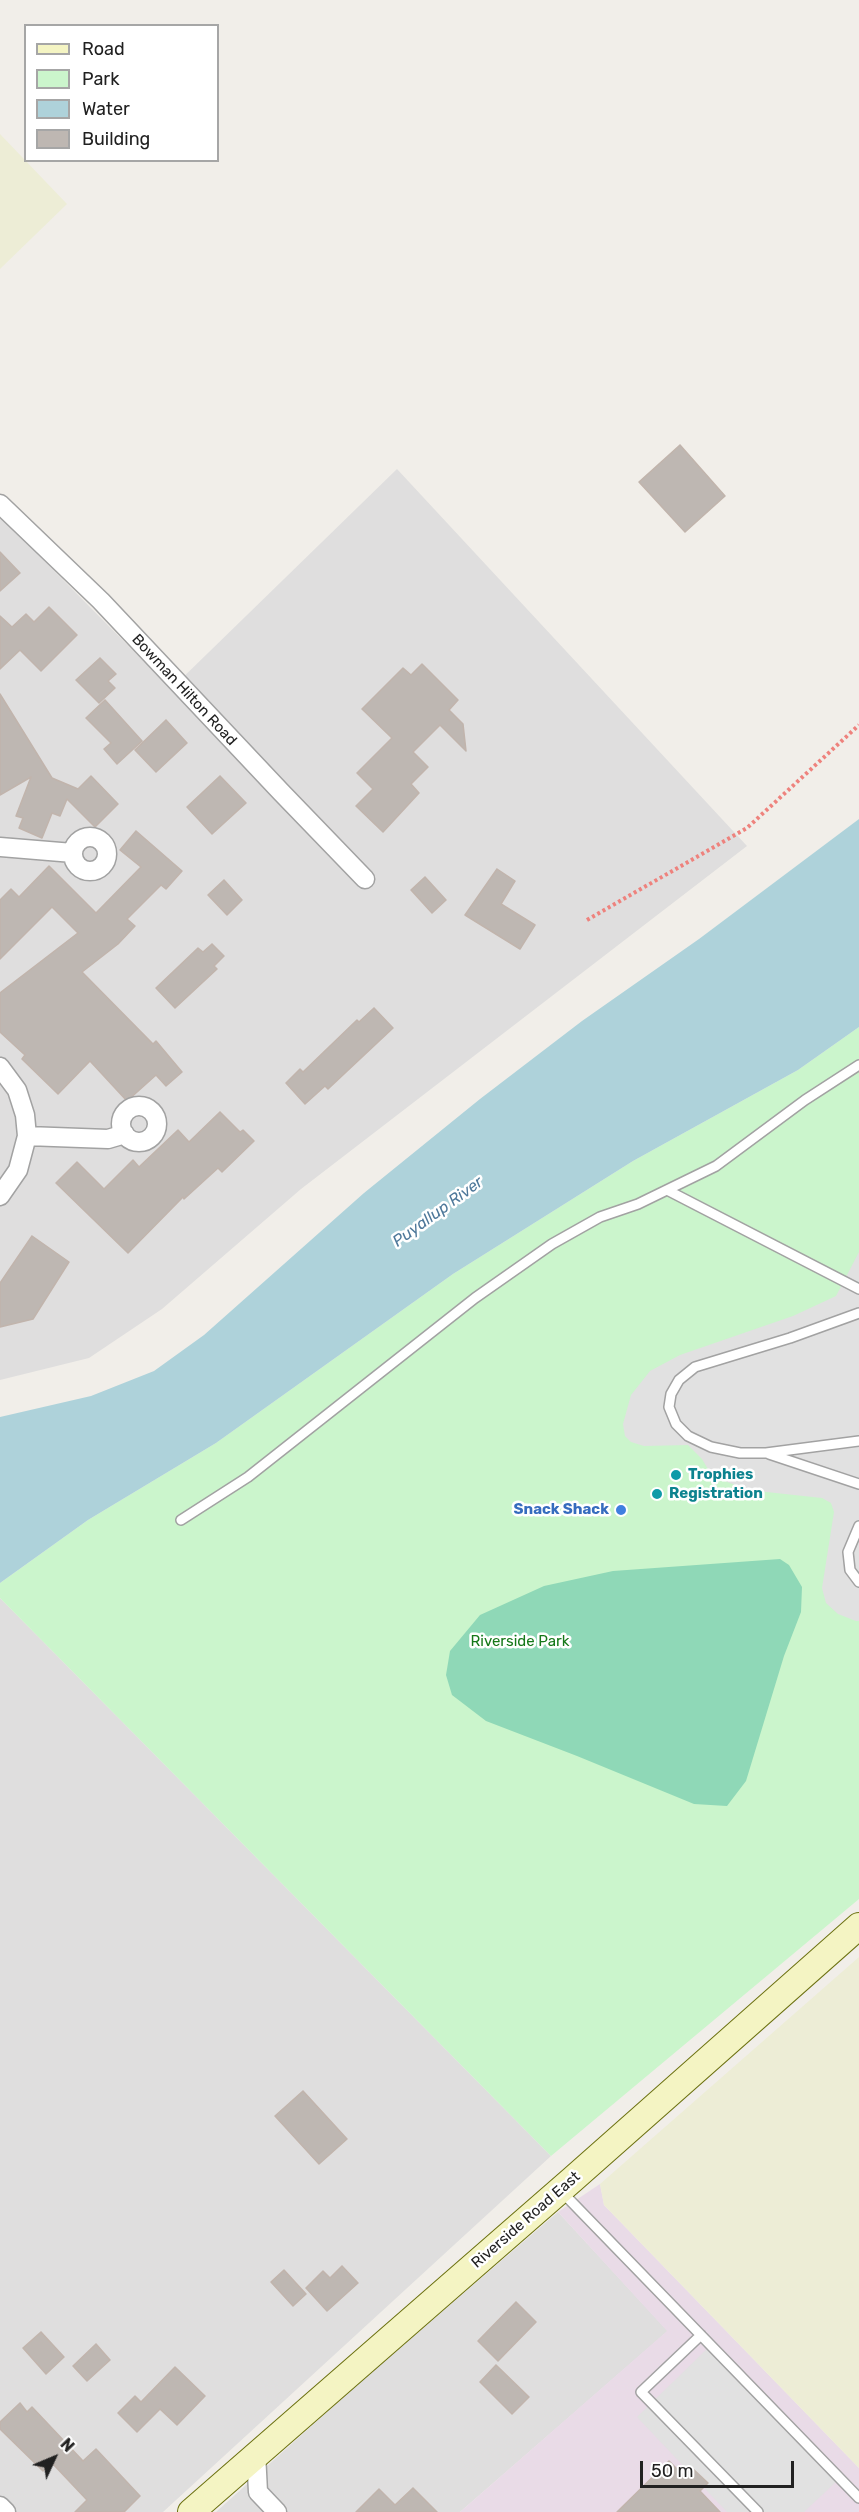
<!DOCTYPE html>
<html>
<head>
<meta charset="utf-8">
<style>
  body { margin:0 }
  #map { position:relative; width:859px; height:2512px; overflow:hidden; background:#f1eee9; font-family:Rubik,sans-serif }
  canvas { display:block }
  .legend { position:absolute; left:24px; top:24px; width:195px; height:138px; box-sizing:border-box; background:#fff; border:2px solid #a6a6a6; margin:0; padding:8px 10px; list-style:none; font-size:18px; color:#212121 }
  .legend li { display:flex; align-items:center; gap:12px; height:30px }
  .legend b { width:30px; border:2px solid #a6a6a6 }
  .north { position:absolute; left:24px; top:2428px; width:60px; height:60px; -webkit-text-stroke:4px #fff; paint-order:stroke; rotate:46deg; font-size:16px; font-weight:700; line-height:24px; text-align:center; color:#212121 }
  .north::after { content:''; display:block; margin:auto; width:21px; height:27px; background:#212121; clip-path:polygon(50% 0,100% 100%,50% 72%,0 100%) }
  .scale { position:absolute; left:640px; top:2461px; width:154px; height:27px; box-sizing:border-box; border:3px solid #212121; border-top:0; padding-left:8px; font-size:18px; line-height:21px; white-space:nowrap; color:#212121; -webkit-text-stroke:4px #fff; paint-order:stroke }
</style>
</head>
<body>
<div id="map">
<canvas width="859" height="2512"></canvas>
<ul class="legend">
<li><b style="height:8px;background:#f4f4c3"></b>Road</li>
<li><b style="height:16px;background:#cbf5cc"></b>Park</li>
<li><b style="height:16px;background:#aed2da"></b>Water</li>
<li><b style="height:16px;background:#beb7b2"></b>Building</li>
</ul>
<div class="north">N</div>
<div class="scale">50 m</div>
</div>
<script>
const c = document.querySelector('canvas').getContext('2d');
c.lineJoin = 'round';
function paint(path, color) {
  c.fillStyle = color;
  c.fill(path, 'evenodd');
}
function poly(rows) {
  const path = new Path2D();
  for (const r of rows) {
    if (r.length === 3) {
      path.moveTo(r[0] + r[2], r[1]);
      path.arc(r[0], r[1], r[2], 0, 2 * Math.PI);
      continue;
    }
    path.moveTo(r[0], r[1]);
    for (let i = 2; i < r.length; i += 2) path.lineTo(r[i], r[i + 1]);
  }
  return path;
}
function stroke(path, color, width, dash) {
  c.strokeStyle = color;
  c.lineWidth = width;
  c.lineCap = dash ? 'butt' : 'round';
  c.setLineDash(dash || []);
  c.stroke(path);
}
function write(font, color, halo, rows, align = 'center') {
  c.font = font + ' Rubik,sans-serif';
  c.lineWidth = 5;
  c.setLineDash([]);
  c.textBaseline = 'middle';
  c.strokeStyle = halo;
  c.fillStyle = color;
  for (const [text, x, y, turn = 0] of rows) {
    c.save();
    c.translate(x, y);
    c.rotate((+turn || 0) * Math.PI / 180);
    c.textAlign = isNaN(turn) ? turn : align;
    if (halo) c.strokeText(text, 0, 0);
    c.fillText(text, 0, 0);
    c.restore();
  }
}
paint(poly([
  [397,469,747,846,301,1189,162,1309,89,1358,0,1380,0,516,171,689],
  [0,1598,551,2156,163,2512,0,2512],
  [558,2212,668,2331,460,2512,216,2512,357,2385]
]), '#dfdede');
paint(poly([
  [600,2184,604,2205,859,2468,859,2512,460,2512,667,2331,558,2212]
]), '#e9dbe7');
paint(poly([
  [0,134,67,204,0,269],
  [859,1957,859,2468,604,2205,600,2184]
]), '#ededd6');
paint(poly([
  [859,1027,859,1899,551,2156,0,1598,0,1583,88,1520,216,1443,453,1274,633,1161,798,1070]
]), '#cbf5cc');
paint(poly([
  [780,1559,789,1565,802,1587,801,1612,784,1656,746,1781,727,1806,694,1804,577,1756,486,1721,452,1695,446,1675,450,1651,480,1615,544,1586,613,1571]
]), '#8fd8b7');
paint(poly([
  [859,1252,859,1621,856,1621,838,1614,826,1603,822,1588,834,1512,831,1503,822,1498,748,1490,712,1476,702,1459,688,1445,644,1446,631,1442,625,1436,623,1424,631,1395,650,1371,680,1355,793,1316,836,1296],
  [710,2346,838,2480,804,2512,727,2512,637,2417]
]), '#e1e1e1');
paint(poly([
  [859,819,859,1027,798,1070,633,1161,453,1274,216,1443,88,1520,0,1583,0,1417,91,1396,154,1371,204,1335,364,1193,480,1099,582,1021,699,939]
]), '#aed2da');
const building = poly([
  [680,445,725,496,685,532,639,482,680,445],
  [0,552,20,573,0,591,0,552],
  [49,607,77,635,41,671,20,650,0,669,0,616,12,627,26,614,34,622,49,607],
  [100,658,116,674,108,681,115,688,99,703,76,680,100,658],
  [422,664,458,700,449,710,463,724,466,751,440,725,413,752,428,767,411,784,419,793,383,832,356,806,373,789,357,773,392,738,362,709,403,668,411,675,422,664],
  [0,694,52,778,78,789,91,776,118,804,95,827,67,799,60,816,52,813,42,838,19,828,23,818,16,816,31,777,0,795,0,694],
  [105,700,142,741,117,764,104,749,111,743,86,718,105,700],
  [166,720,187,743,156,772,135,750,166,720],
  [220,776,246,803,212,834,187,807,220,776],
  [136,831,182,871,166,889,161,885,127,919,135,926,118,944,82,972,153,1044,156,1041,182,1072,166,1086,156,1075,127,1101,90,1061,58,1094,22,1059,25,1055,0,1032,0,993,78,933,52,907,0,959,0,900,11,889,19,897,49,866,96,913,141,867,120,850,136,831],
  [497,869,515,881,501,904,535,925,520,949,465,915,497,869],
  [425,877,446,900,432,913,411,890,425,877],
  [224,880,242,900,227,915,208,895,224,880],
  [212,944,224,956,214,966,217,969,175,1008,156,988,198,948,203,952,212,944],
  [374,1008,393,1028,328,1089,325,1086,305,1104,286,1083,300,1069,303,1072,357,1020,359,1022,374,1008],
  [220,1112,240,1132,243,1130,254,1141,222,1172,218,1168,184,1199,183,1197,128,1253,56,1183,77,1162,104,1189,133,1160,139,1167,178,1130,189,1142,220,1112],
  [32,1236,69,1262,33,1319,0,1327,0,1283,32,1236],
  [303,2091,347,2139,319,2164,275,2116,303,2091],
  [342,2266,358,2283,327,2311,306,2288,323,2271,330,2278,342,2266],
  [284,2270,306,2294,293,2306,271,2282,284,2270],
  [516,2302,536,2322,498,2361,478,2341,516,2302],
  [41,2332,64,2357,46,2374,23,2348,41,2332],
  [96,2344,110,2360,87,2381,73,2366,96,2344],
  [496,2365,529,2397,512,2414,480,2382,496,2365],
  [175,2367,205,2396,177,2425,160,2409,137,2432,118,2413,135,2396,141,2402,175,2367],
  [20,2403,27,2412,32,2407,83,2461,96,2449,140,2496,124,2512,75,2512,87,2500,52,2463,43,2471,0,2429,0,2422,20,2403],
  [669,2461,684,2476,692,2468,708,2483,700,2491,720,2512,617,2512,669,2461],
  [413,2488,437,2512,356,2512,379,2489,395,2505,413,2488]
]);
paint(building, '#beb7b2');
stroke(building, '#c1b4ac', 1.5);
const lane = poly([
  [667,1190,859,1289],
  [859,1313,790,1338,695,1367,679,1380,671,1394,669,1407,676,1424,688,1436,711,1447,740,1453,766,1453,859,1441],
  [769,1454,859,1484],
  [181,1520,248,1477,475,1298,552,1244,600,1217,638,1204,716,1166,805,1100,859,1065],
  [859,1526,848,1552,850,1570,859,1582],
  [562,2192,859,2498],
  [701,2335,641,2392,758,2512]
]);
const street = poly([
  [0,504,101,601,281,792,365,879],
  [90,854,17],
  [0,847,73,853],
  [0,1067,17,1090,25,1115,27,1136,18,1170,0,1196],
  [139,1124,18],
  [27,1136,108,1139,125,1134],
  [256,2453,258,2492,277,2512],
  [0,2506,6,2512]
]);
const secondary = poly([
  [191,2512,573,2179,859,1926]
]);
stroke(lane, '#a2a2a2', 12);
stroke(street, '#a2a2a2', 21);
stroke(secondary, '#6c7110', 28);
stroke(poly([
  [587,920,747,828,859,725]
]), '#ee827d', 4, [3, 3]);
stroke(lane, '#fff', 9);
stroke(street, '#fff', 18);
stroke(secondary, '#f4f4c3', 26);
for (const [x, y, r, color] of [
  [676,1475,6,"#0f9aa8"],
  [657,1494,6,"#0f9aa8"],
  [621,1510,6,"#3f7fe0"]
]) {
  const dot = new Path2D();
  dot.arc(x, y, r, 0, 2 * Math.PI);
  c.fillStyle = color;
  c.fill(dot);
  stroke(dot, '#fff', 2);
}
write('15px', '#212121', '#fff', [
  ["Bowman Hilton Road",184,690,47],
  ["Riverside Road East",526,2220,-41]
]);
write('bold 15px', '#0d838f', '#fff', [
  ["Trophies",688,1475],
  ["Registration",669,1494]
], 'left');
write('bold 15px', '#366cbe', '#fff', [
  ["Snack Shack",609,1510]
], 'right');
write('15px', '#167819', '#fff', [
  ["Riverside Park",520,1642]
]);
write('italic 16px', '#4e789a', '#fff', [
  ["Puyallup River",438,1212,-36]
]);
</script>
</body>
</html>
